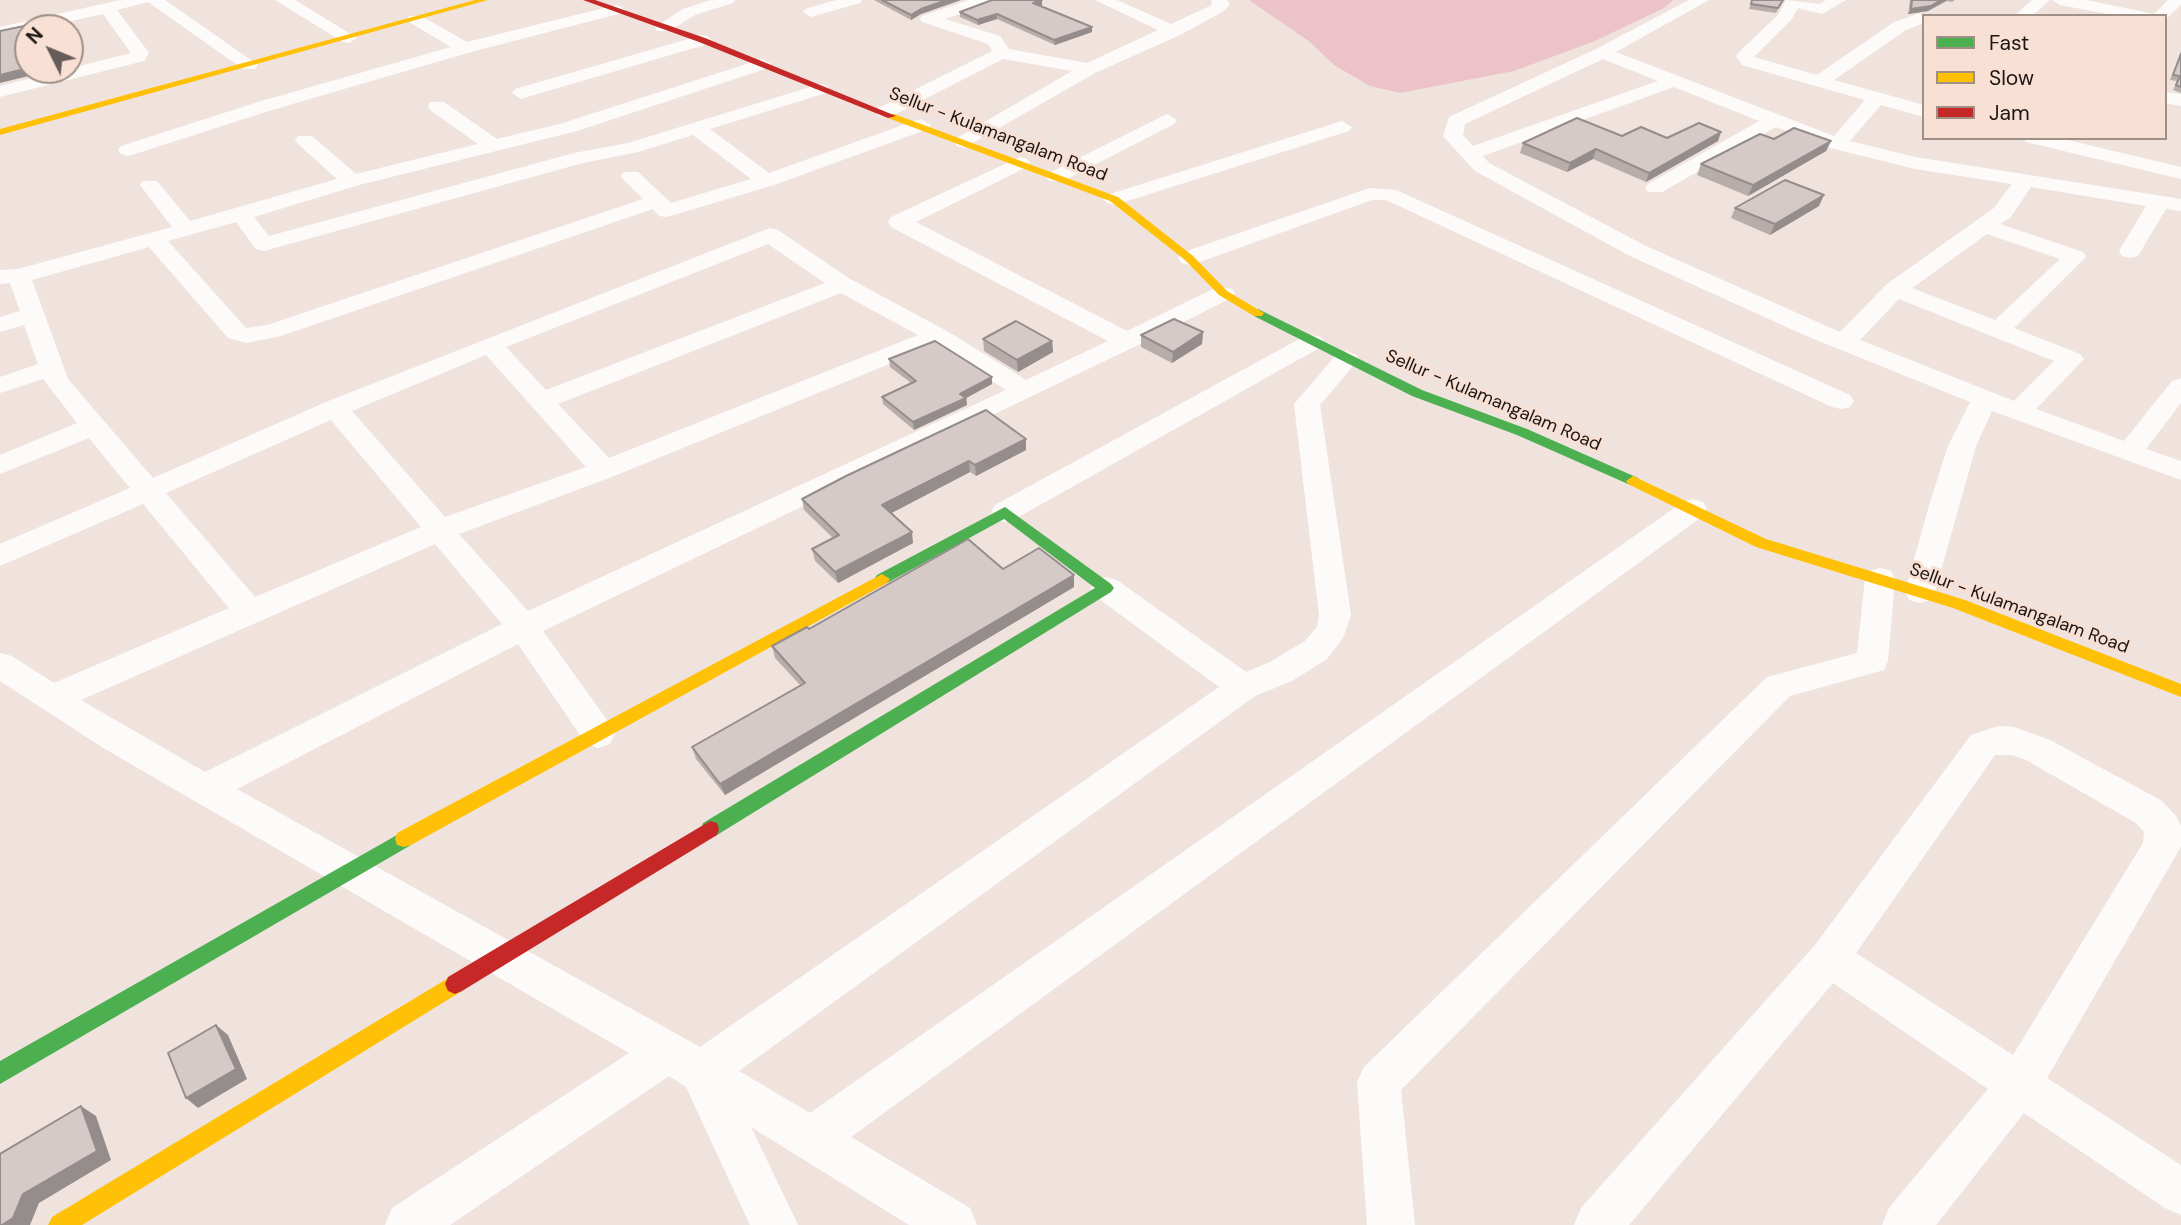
<!DOCTYPE html>
<html>
<head>
<meta charset="utf-8">
<style>
  body { margin:0 }
  #map { position:relative; width:2181px; height:1225px; overflow:hidden; background:#f0e3dd; font-family:"DM Sans",sans-serif }
  canvas { display:block }
  .legend { position:absolute; left:1922px; top:14px; width:245px; height:126px; box-sizing:border-box; background:#f8e0d5; border:2px solid #a08f87; margin:0; padding:9px 12px; list-style:none; font-size:21px; color:#1d1511 }
  .legend li { display:flex; align-items:center; gap:14px; height:35px }
  .legend b { width:35px; border:2px solid #a08f87 }
  .north { position:absolute; left:14px; top:14px; width:70px; height:70px; box-sizing:border-box; background:#f8e0d5; border:2px solid #a08f87; border-radius:50%; rotate:313deg; font-size:19px; font-weight:700; line-height:28px; text-align:center; color:#1d1511 }
  .north::after { content:''; display:block; margin:auto; width:24px; height:32px; background:#675d58; clip-path:polygon(50% 0,100% 100%,50% 72%,0 100%) }
</style>
</head>
<body>
<div id="map">
<canvas width="2181" height="1225"></canvas>
<ul class="legend">
<li><b style="height:9px;background:#4caf50"></b>Fast</li>
<li><b style="height:9px;background:#ffc107"></b>Slow</li>
<li><b style="height:9px;background:#c62828"></b>Jam</li>
</ul>
<div class="north">N</div>
</div>
<script>
const c = document.querySelector('canvas').getContext('2d');
c.lineJoin = 'round';
function paint(path, color) {
  c.fillStyle = color;
  c.fill(path, 'evenodd');
}
function poly(rows) {
  const path = new Path2D();
  for (const r of rows) {
    path.moveTo(r[0], r[1]);
    for (let i = 2; i < r.length; i += 2) path.lineTo(r[i], r[i + 1]);
  }
  return path;
}
function stroke(path, color, width, dash) {
  c.strokeStyle = color;
  c.lineWidth = width;
  c.lineCap = dash ? 'butt' : 'round';
  c.setLineDash(dash || []);
  c.stroke(path);
}
function write(font, color, halo, rows, align = 'center') {
  c.font = font + ' "DM Sans",sans-serif';
  c.lineWidth = 6;
  c.setLineDash([]);
  c.textBaseline = 'middle';
  c.strokeStyle = halo;
  c.fillStyle = color;
  for (const [text, x, y, turn = 0] of rows) {
    c.save();
    c.translate(x, y);
    c.rotate((+turn || 0) * Math.PI / 180);
    c.textAlign = isNaN(turn) ? turn : align;
    if (halo) c.strokeText(text, 0, 0);
    c.fillText(text, 0, 0);
    c.restore();
  }
}
paint(poly([
  [1249,0,1673,0,1664,8,1595,41,1514,71,1400,93,1370,86,1334,65,1310,42]
]), '#ecc3c8');
paint(poly([
  [120,0,165,0,258,65,255,69,243,69,148,2,117,10,149,53,144,61,0,97,0,86,131,53,103,14,40,28,28,28,28,31,0,37,0,27,120,0],
  [275,0,295,0,357,38,349,43,343,42,275,0],
  [711,0,735,0,733,3,695,15,669,31,657,31,655,27,683,9,711,0],
  [836,0,862,0,860,3,811,17,803,12,805,9,836,0],
  [969,0,993,0,991,3,945,19,1000,36,1009,49,1087,63,1158,30,1095,0,1117,0,1171,24,1212,5,1211,0,1227,0,1230,4,1224,11,1180,35,1095,73,964,148,957,146,954,142,957,138,1072,71,1003,59,892,116,878,116,876,112,878,108,992,51,988,44,922,22,920,19,922,16,969,0],
  [1689,0,1709,0,1616,52,1834,136,1865,100,1742,65,1736,56,1739,52,1778,15,1786,0,1820,4,1826,0,1846,0,1822,14,1798,8,1791,20,1754,57,1817,75,1894,22,1918,14,1930,14,1931,16,1924,16,1924,23,1906,30,1834,80,1924,105,1924,117,1881,105,1850,141,1915,157,2181,199,2181,211,2166,209,2138,256,2130,258,2122,256,2119,251,2146,206,2031,187,2010,218,2000,224,2083,252,2086,257,2014,328,2080,354,2084,359,2036,409,2124,441,2172,381,2181,378,2181,403,2146,449,2181,461,2181,480,1992,411,1976,446,1935,592,1931,600,1920,603,1909,600,1905,592,1930,502,1948,446,1970,402,1804,335,1630,256,1475,171,1443,136,1449,117,1596,49,1689,0],
  [1603,59,1658,81,1473,146,1463,135,1465,124,1603,59],
  [1674,87,1759,121,1648,184,1645,188,1648,192,1662,192,1776,127,1830,148,1915,169,2012,184,1994,208,1887,284,1840,332,1646,246,1489,163,1483,156,1674,87],
  [1987,234,2060,259,1995,320,1912,288,1987,234],
  [1899,299,2054,361,2014,401,1860,340,1899,299],
  [2032,0,2050,0,2032,16,2014,16,2032,0],
  [2052,0,2086,0,2154,14,2168,0,2181,0,2181,5,2165,20,2165,16,2119,16,2060,5,2052,0],
  [616,5,622,7,624,10,622,13,471,52,272,110,135,154,128,156,121,154,118,150,121,146,258,102,451,47,409,22,407,19,409,16,421,16,467,42,616,5],
  [702,35,708,36,711,40,708,44,527,97,521,99,512,93,515,89,702,35],
  [762,59,771,64,768,68,577,131,359,185,254,217,269,236,574,153,628,143,820,84,826,85,829,89,826,93,710,129,769,173,914,121,921,119,931,125,928,129,774,185,667,217,659,216,653,209,281,336,246,343,228,338,149,247,32,280,68,379,153,478,326,402,770,228,778,230,850,279,947,331,1026,380,1108,341,891,227,888,222,891,217,1020,157,1027,159,1030,163,1027,167,916,222,1127,331,1215,288,1231,288,1235,293,1231,298,1136,346,543,631,610,724,615,734,610,744,598,748,586,744,518,644,237,789,700,1047,1219,687,1095,596,1091,588,1095,580,1106,577,1117,580,1246,672,1268,663,1305,641,1317,627,1319,615,1294,404,1337,354,1346,351,1355,354,1359,359,1320,405,1351,615,1343,638,1327,659,1292,681,1255,696,739,1071,810,1113,1683,502,1693,499,1703,502,1707,509,1703,516,851,1137,970,1208,977,1225,909,1225,751,1127,798,1225,750,1225,686,1087,669,1076,450,1225,385,1225,392,1208,629,1053,105,749,0,681,0,653,12,656,54,683,229,608,143,504,0,566,0,544,130,488,89,438,0,474,0,455,77,423,43,379,0,393,0,377,38,364,24,325,0,332,0,317,20,311,10,283,0,284,0,270,18,269,172,227,140,185,143,181,157,181,190,221,337,179,298,144,295,140,298,136,312,136,356,174,478,144,430,110,428,106,430,102,444,102,497,139,563,123,762,59],
  [693,135,751,179,671,203,638,172,624,172,621,176,624,180,643,199,267,325,246,328,168,241,236,222,256,249,264,251,583,163,638,152,693,135],
  [768,244,825,283,546,390,506,347,768,244],
  [841,293,918,335,609,458,558,404,841,293],
  [936,345,1006,390,528,611,459,534,614,476,936,345],
  [486,355,586,467,445,517,352,411,486,355],
  [331,420,421,527,255,597,166,493,331,420],
  [435,544,502,624,205,772,81,700,435,544],
  [2165,92,2181,94,2181,106,2165,103,2165,92],
  [1167,114,1177,120,1174,124,1063,181,1049,181,1046,177,1049,173,1167,114],
  [1342,121,1352,127,1349,131,1121,203,1114,205,1107,203,1103,199,1107,195,1342,121],
  [2023,138,2059,138,2181,167,2181,179,2026,142,2023,138],
  [1370,188,1396,190,1850,395,1854,401,1850,407,1841,409,1832,407,1386,200,1372,200,1197,263,1189,265,1181,263,1178,258,1181,253,1370,188],
  [1312,335,1321,337,1324,342,1321,347,1015,519,1005,522,995,519,991,512,995,505,1303,337,1312,335],
  [1880,568,1891,571,1895,579,1888,661,1884,670,1790,696,1401,1090,1415,1225,1367,1225,1357,1082,1364,1067,1767,677,1857,653,1865,579,1869,571,1880,568],
  [1998,726,2014,727,2050,740,2162,801,2176,816,2181,826,2181,846,2175,857,2047,1078,2181,1165,2181,1215,2165,1208,2024,1113,1936,1225,1882,1225,1889,1208,1988,1089,1833,983,1629,1225,1574,1225,1581,1208,1815,945,1971,735,1998,726],
  [1995,755,2012,755,2026,760,2136,823,2144,832,2143,843,2013,1055,1856,953,1995,755]
]), '#fdfbfa');
paint(poly([
  [1258,309,1422,390,1527,429,1638,478,1640,481,1633,486,1628,484,1517,435,1412,396,1254,316,1254,310,1258,309],
  [1005,507,1111,584,1114,588,1111,592,717,835,710,837,703,835,701,829,703,823,1095,588,1004,519,887,583,882,584,874,579,877,575,1005,507],
  [404,831,411,833,413,839,411,845,0,1084,0,1061,404,831]
]), '#4caf50');
paint(poly([
  [475,0,488,0,0,135,0,129,475,0],
  [888,114,894,114,1118,197,1193,256,1227,291,1264,313,1262,316,1254,316,1219,295,1185,260,1110,201,888,118,888,114],
  [1633,476,1766,539,1965,600,2181,684,2181,697,1953,608,1756,547,1628,484,1626,481,1633,476],
  [882,574,890,579,887,583,411,845,404,847,397,845,395,839,397,833,882,574],
  [455,974,462,977,465,984,462,991,82,1225,48,1225,52,1217,455,974]
]), '#ffc107');
paint(poly([
  [583,0,595,0,705,38,896,116,888,118,699,42,583,0],
  [710,821,717,823,719,829,717,835,462,991,455,994,448,991,445,984,448,977,710,821]
]), '#c62828');
paint(poly([
  [874,0,961,0,921,14,911,20],
  [1752,0,1784,0,1776,13,1749,9],
  [1910,0,1955,0,1952,2,1947,1,1928,11,1908,14],
  [992,1,1042,5,1040,5,1092,32,1055,45,997,19,978,25,960,17,960,12],
  [2181,51,2181,93,2173,90,2177,81,2170,80],
  [1721,132,1718,141,1646,182,1593,159,1567,172,1520,153,1523,143,1622,136,1667,138],
  [1774,139,1831,141,1826,151,1748,196,1697,175,1701,164],
  [1819,206,1770,235,1731,218,1735,208],
  [1203,332,1202,344,1172,363,1141,347,1141,335],
  [983,339,1052,341,1053,352,1018,372,984,351],
  [889,359,992,377,992,384,966,398,967,405,914,430,883,404,882,397,911,383,890,367],
  [1026,439,1026,450,976,476,970,472,891,513,913,543,838,583,815,561,812,549,833,538,804,510,802,499],
  [1003,569,1074,575,1074,587,725,795,696,759,692,747,800,685,775,658,772,646,809,629]
]), '#b7aeab');
paint(poly([
  [947,0,961,0,921,14,911,20,911,15,921,9],
  [1042,0,1042,5,1033,7,1033,3],
  [1941,0,1947,0,1928,11,1908,14,1911,9],
  [997,14,997,19,978,25,977,20],
  [1092,27,1092,32,1055,45,1054,40],
  [70,58,74,65,70,66],
  [28,68,28,70,53,70,0,83,0,75],
  [1721,132,1718,141,1646,182,1649,173],
  [1831,141,1826,151,1748,196,1753,185],
  [1596,149,1593,159,1567,172,1570,163],
  [1824,195,1819,206,1770,235,1775,224],
  [1203,332,1202,344,1172,363,1173,352],
  [1052,341,1053,352,1018,372,1017,360],
  [992,377,992,384,966,398,967,405,914,430,913,422,960,394],
  [1026,439,1026,450,976,476,975,465],
  [969,461,970,472,884,517,882,505],
  [912,532,913,543,838,583,835,572],
  [1074,575,1074,587,725,795,720,784],
  [216,1025,228,1035,247,1079,198,1108,186,1098],
  [81,1106,96,1116,111,1160,39,1203,30,1225,2,1225]
]), '#958d8b');
const building = poly([
  [882,0,947,0,921,9,911,15,882,0],
  [992,0,1042,0,1033,3,1092,27,1054,40,997,14,977,20,960,12,992,0],
  [1752,0,1783,0,1778,8,1751,4,1752,0],
  [1912,0,1941,0,1931,6,1911,9,1912,0],
  [43,22,48,28,28,28,28,68,0,75,0,31,43,22],
  [2181,54,2181,87,2176,85,2180,76,2173,75,2181,54],
  [1577,118,1622,136,1641,127,1667,138,1699,123,1721,132,1649,173,1596,149,1570,163,1523,143,1577,118],
  [1794,128,1831,141,1753,185,1701,164,1760,134,1774,139,1794,128],
  [1785,180,1824,195,1775,224,1735,208,1785,180],
  [1174,319,1203,332,1173,352,1141,335,1174,319],
  [1016,321,1052,341,1017,360,983,339,1016,321],
  [935,341,992,377,960,394,966,398,913,422,882,397,916,381,889,359,935,341],
  [986,410,1026,439,975,465,969,461,882,505,912,532,835,572,812,549,839,535,802,499,846,476,986,410],
  [968,539,1003,569,1039,548,1074,575,720,784,692,747,805,683,772,646,807,627,809,629,968,539],
  [216,1025,236,1069,186,1098,168,1053,216,1025],
  [81,1106,97,1151,23,1194,13,1218,2,1225,0,1225,0,1154,81,1106]
]);
paint(building, '#d5cac7');
stroke(building, '#958d8b', 2);
write('18px', '#1d1511', '#f8e0d5', [
  ["Sellur - Kulamangalam Road",998,135,21],
  ["Sellur - Kulamangalam Road",1493,401,23],
  ["Sellur - Kulamangalam Road",2019,609,20]
]);
</script>
</body>
</html>
